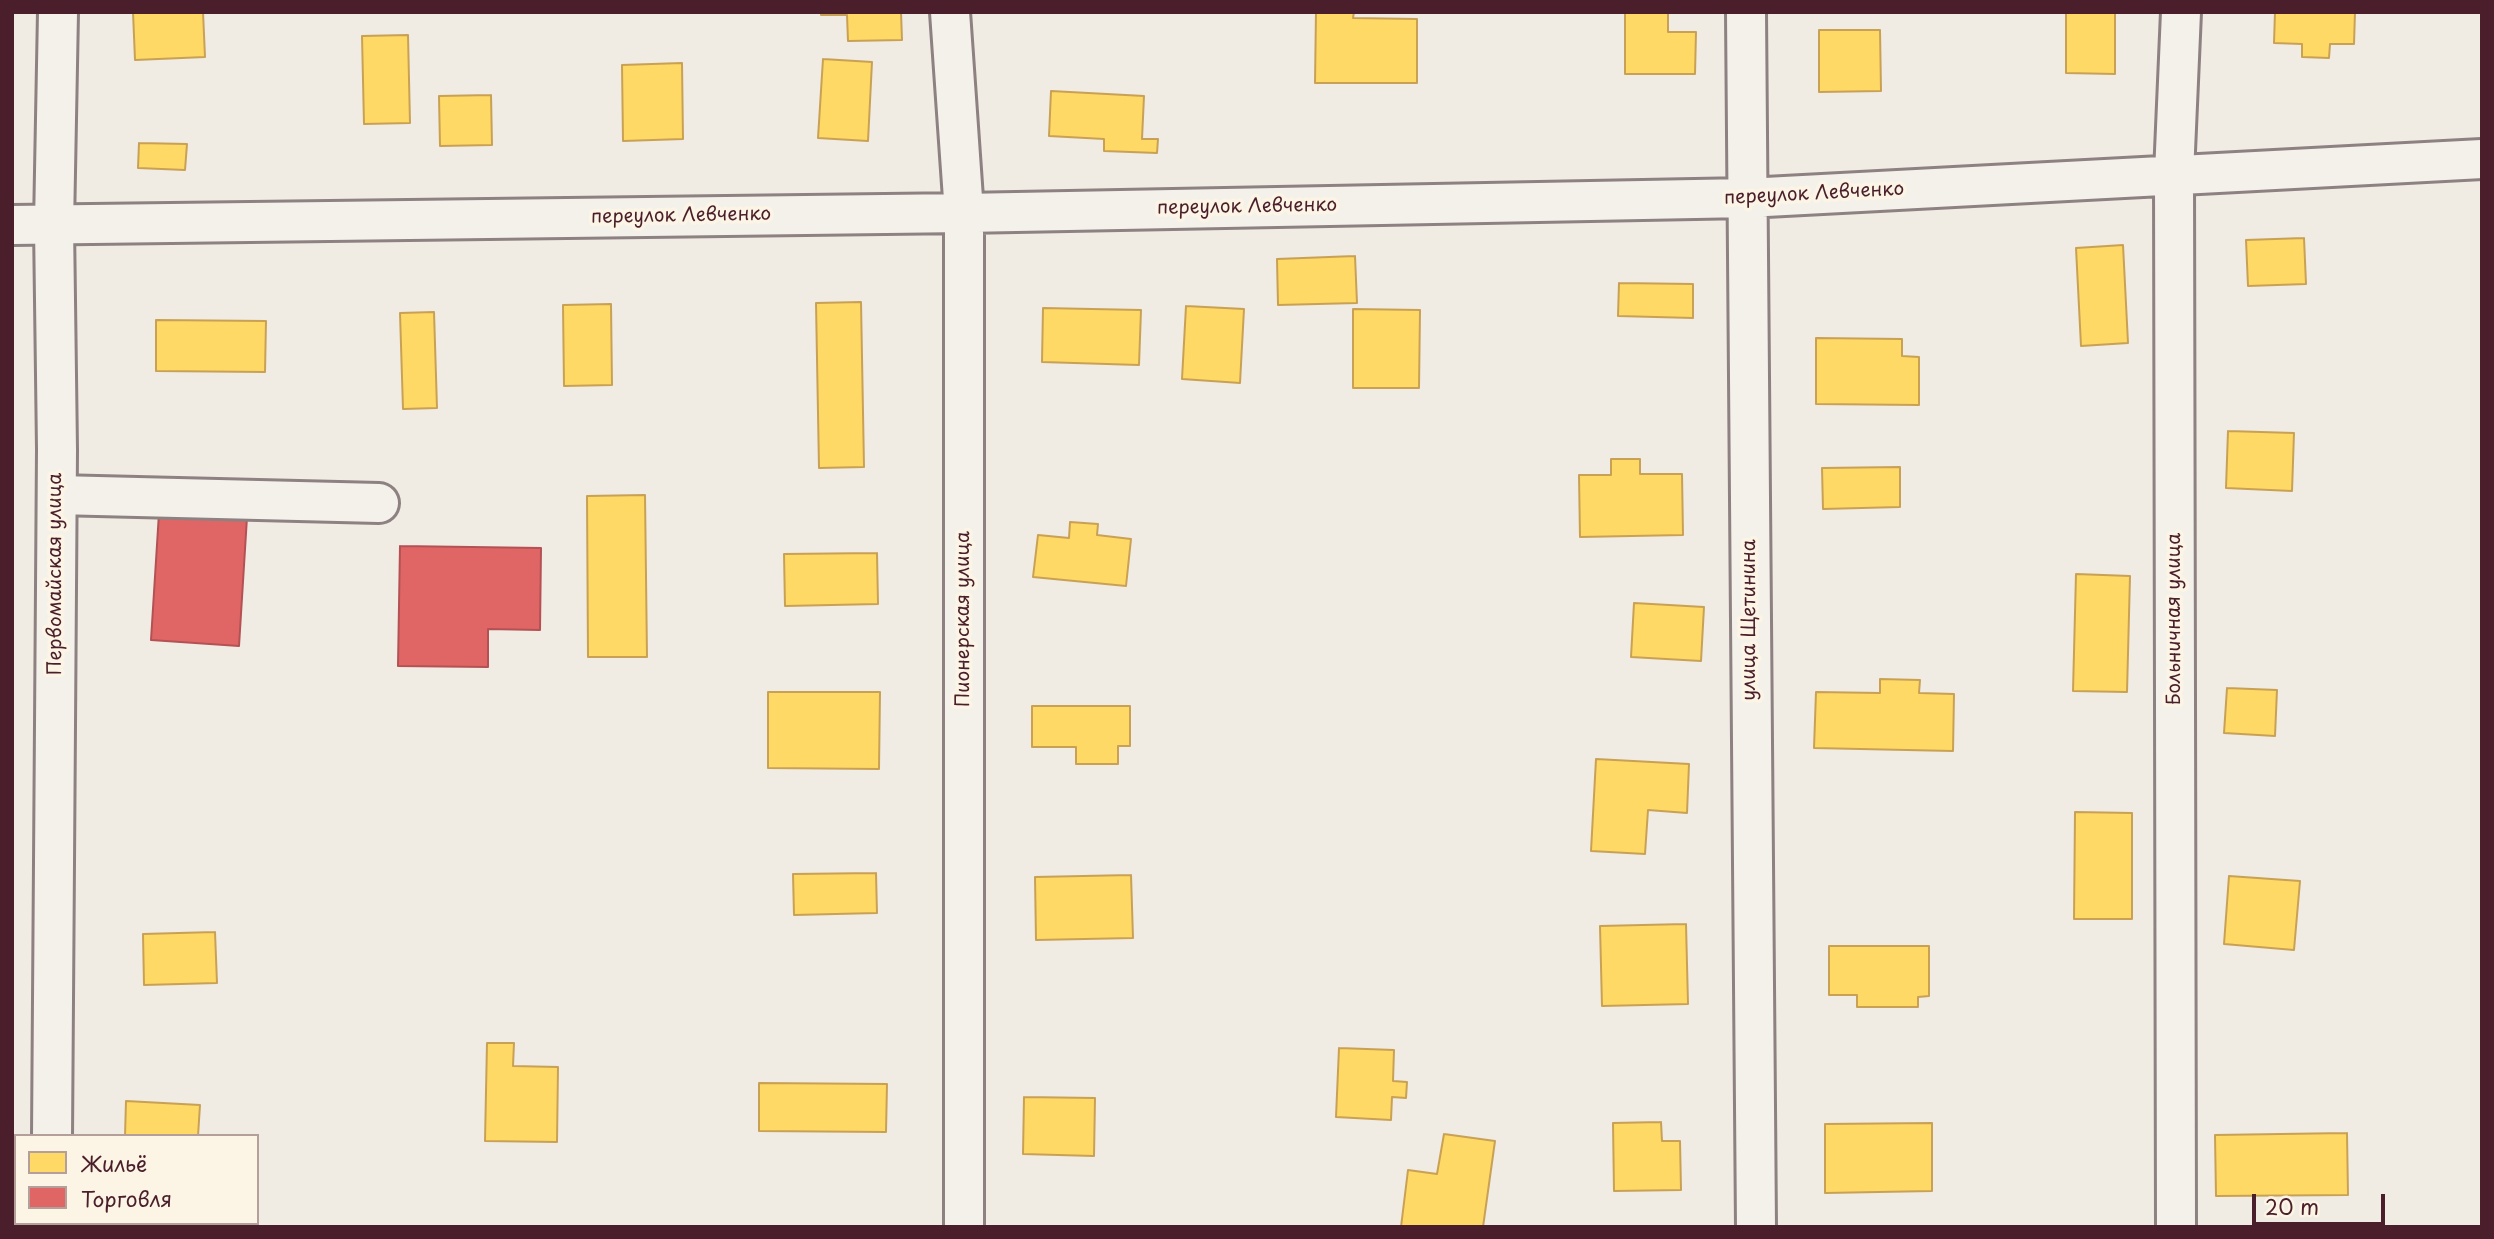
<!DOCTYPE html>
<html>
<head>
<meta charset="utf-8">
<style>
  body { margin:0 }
  #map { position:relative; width:2494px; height:1239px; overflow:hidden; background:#f0ebe3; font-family:"Playpen Sans",sans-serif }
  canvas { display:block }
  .frame { position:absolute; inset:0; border:14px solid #4a1f2b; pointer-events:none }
  .legend { position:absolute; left:14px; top:1134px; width:245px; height:91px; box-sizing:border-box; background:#fcf5e5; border:2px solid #b59f9b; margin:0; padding:9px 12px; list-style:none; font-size:21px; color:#4a1f2b }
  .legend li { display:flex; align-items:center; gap:14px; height:35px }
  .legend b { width:35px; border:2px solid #b59f9b }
  .scale { position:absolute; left:2252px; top:1194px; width:133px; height:32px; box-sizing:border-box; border:4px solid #4a1f2b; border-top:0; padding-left:9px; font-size:21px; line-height:24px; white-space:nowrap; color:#4a1f2b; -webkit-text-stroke:5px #fcf5e5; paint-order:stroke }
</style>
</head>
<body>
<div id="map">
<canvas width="2494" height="1239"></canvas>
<div class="frame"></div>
<ul class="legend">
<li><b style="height:19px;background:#ffd966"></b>Жильё</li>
<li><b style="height:19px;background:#e06666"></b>Торговля</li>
</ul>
<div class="scale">20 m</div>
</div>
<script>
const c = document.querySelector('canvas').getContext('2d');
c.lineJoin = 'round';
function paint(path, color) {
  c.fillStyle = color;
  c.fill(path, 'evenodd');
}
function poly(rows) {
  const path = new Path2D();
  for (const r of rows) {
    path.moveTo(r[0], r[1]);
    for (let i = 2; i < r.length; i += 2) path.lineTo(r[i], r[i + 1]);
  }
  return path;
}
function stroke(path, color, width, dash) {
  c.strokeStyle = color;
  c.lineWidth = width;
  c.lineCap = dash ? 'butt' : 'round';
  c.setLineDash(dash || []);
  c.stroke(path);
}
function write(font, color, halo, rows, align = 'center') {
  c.font = font + ' "Playpen Sans",sans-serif';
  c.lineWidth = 7;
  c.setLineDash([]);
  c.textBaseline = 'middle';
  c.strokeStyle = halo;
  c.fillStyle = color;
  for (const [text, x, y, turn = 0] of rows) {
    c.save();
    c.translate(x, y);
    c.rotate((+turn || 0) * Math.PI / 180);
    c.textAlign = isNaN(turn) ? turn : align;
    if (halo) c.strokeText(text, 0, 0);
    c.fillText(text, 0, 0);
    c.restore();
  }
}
const homes = poly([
  [133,12,203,12,205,57,135,60,133,12],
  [821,12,901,12,902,40,848,41,847,15,821,15,821,12],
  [1316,12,1354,12,1353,18,1417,19,1417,83,1315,83,1316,12],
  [2066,12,2115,12,2115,74,2066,73,2066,12],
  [2275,12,2355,12,2354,44,2330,44,2329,58,2302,57,2302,44,2274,43,2275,12],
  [1625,13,1668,13,1668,32,1696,32,1695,74,1625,74,1625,13],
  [1819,30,1880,30,1881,91,1819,92,1819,30],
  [408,35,410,123,364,124,362,36,408,35],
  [823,59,872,62,868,141,818,138,823,59],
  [682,63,683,139,623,141,622,65,682,63],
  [1051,91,1144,96,1142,139,1158,139,1157,153,1104,151,1104,139,1049,136,1051,91],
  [491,95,492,145,440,146,439,96,491,95],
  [139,143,187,144,185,170,138,168,139,143],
  [2304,238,2306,284,2248,286,2246,240,2304,238],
  [2123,245,2128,343,2081,346,2076,248,2123,245],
  [1355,256,1357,303,1278,305,1277,259,1355,256],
  [1619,283,1693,284,1693,318,1618,316,1619,283],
  [861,302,864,467,819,468,816,303,861,302],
  [611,304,612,385,564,386,563,305,611,304],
  [1186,306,1244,309,1240,383,1182,379,1186,306],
  [1043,308,1141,310,1139,365,1042,362,1043,308],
  [1353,309,1420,310,1419,388,1353,388,1353,309],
  [434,312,437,408,403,409,400,313,434,312],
  [156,320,266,321,265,372,156,371,156,320],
  [1816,338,1902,339,1902,356,1919,357,1919,405,1816,404,1816,338],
  [2228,431,2294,433,2292,491,2226,488,2228,431],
  [1611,459,1640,459,1640,474,1682,474,1683,535,1580,537,1579,475,1611,475,1611,459],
  [1900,467,1900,507,1823,509,1822,468,1900,467],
  [645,495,647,657,588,657,587,496,645,495],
  [1070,522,1098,524,1097,535,1131,539,1126,586,1033,577,1038,535,1069,538,1070,522],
  [877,553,878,604,785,606,784,554,877,553],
  [2076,574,2130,576,2127,692,2073,691,2076,574],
  [1634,603,1704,607,1701,661,1631,657,1634,603],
  [1880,679,1920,680,1919,693,1954,694,1953,751,1814,748,1816,692,1880,693,1880,679],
  [2227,688,2277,690,2275,736,2224,733,2227,688],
  [768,692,880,692,879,769,768,768,768,692],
  [1032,706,1130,706,1130,746,1118,746,1118,764,1076,764,1076,747,1032,747,1032,706],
  [1596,759,1689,764,1687,813,1648,810,1645,854,1591,851,1596,759],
  [2075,812,2132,813,2132,919,2074,919,2075,812],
  [876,873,877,913,794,915,793,874,876,873],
  [1131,875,1133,938,1036,940,1035,877,1131,875],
  [2229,876,2300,881,2294,950,2224,944,2229,876],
  [1686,924,1688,1004,1602,1006,1600,926,1686,924],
  [215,932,217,983,144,985,143,934,215,932],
  [1829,946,1929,946,1929,996,1918,997,1918,1007,1857,1007,1857,995,1829,995,1829,946],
  [487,1043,514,1043,513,1066,558,1067,557,1142,485,1141,487,1043],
  [1339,1048,1394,1050,1393,1081,1407,1082,1406,1098,1392,1097,1391,1120,1336,1117,1339,1048],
  [759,1083,887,1084,886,1132,759,1131,759,1083],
  [1024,1097,1095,1098,1094,1156,1023,1154,1024,1097],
  [126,1101,200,1105,198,1136,125,1136,126,1101],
  [1661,1122,1662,1141,1680,1141,1681,1190,1614,1191,1613,1123,1661,1122],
  [1932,1123,1932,1191,1825,1193,1825,1124,1932,1123],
  [2347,1133,2348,1195,2216,1196,2215,1135,2347,1133],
  [1444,1134,1495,1141,1483,1227,1401,1227,1408,1170,1437,1174,1444,1134]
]);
paint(homes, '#ffd966');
stroke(homes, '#c9a154', 2);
const shops = poly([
  [159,513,247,517,239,646,151,640,159,513],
  [400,546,541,548,540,630,488,629,488,667,398,666,400,546]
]);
paint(shops, '#e06666');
stroke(shops, '#b35154', 2);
const minor = poly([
  [950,12,964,213,964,1227],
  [1746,12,1756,1227],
  [12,225,964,213,1747,198,2482,159],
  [57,495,379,503],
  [2176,1227,2174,174,2181,12]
]);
const major = poly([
  [52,1136,57,450,54,225,58,12],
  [52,1227,52,1223]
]);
stroke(minor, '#8d8281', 44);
stroke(major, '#8d8281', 44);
stroke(minor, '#f4f1eb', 38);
stroke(major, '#f4f1eb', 38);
write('19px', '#4a1f2b', '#fcf5e5', [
  ["переулок Левченко",1814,194,-3],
  ["переулок Левченко",1247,207,-1],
  ["переулок Левченко",681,216,-1],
  ["Первомайская улица",56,574,-90],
  ["Пионерская улица",964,619,-90],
  ["Больничная улица",2175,619,-90],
  ["улица Щетинина",1750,620,-90]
]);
</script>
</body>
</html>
